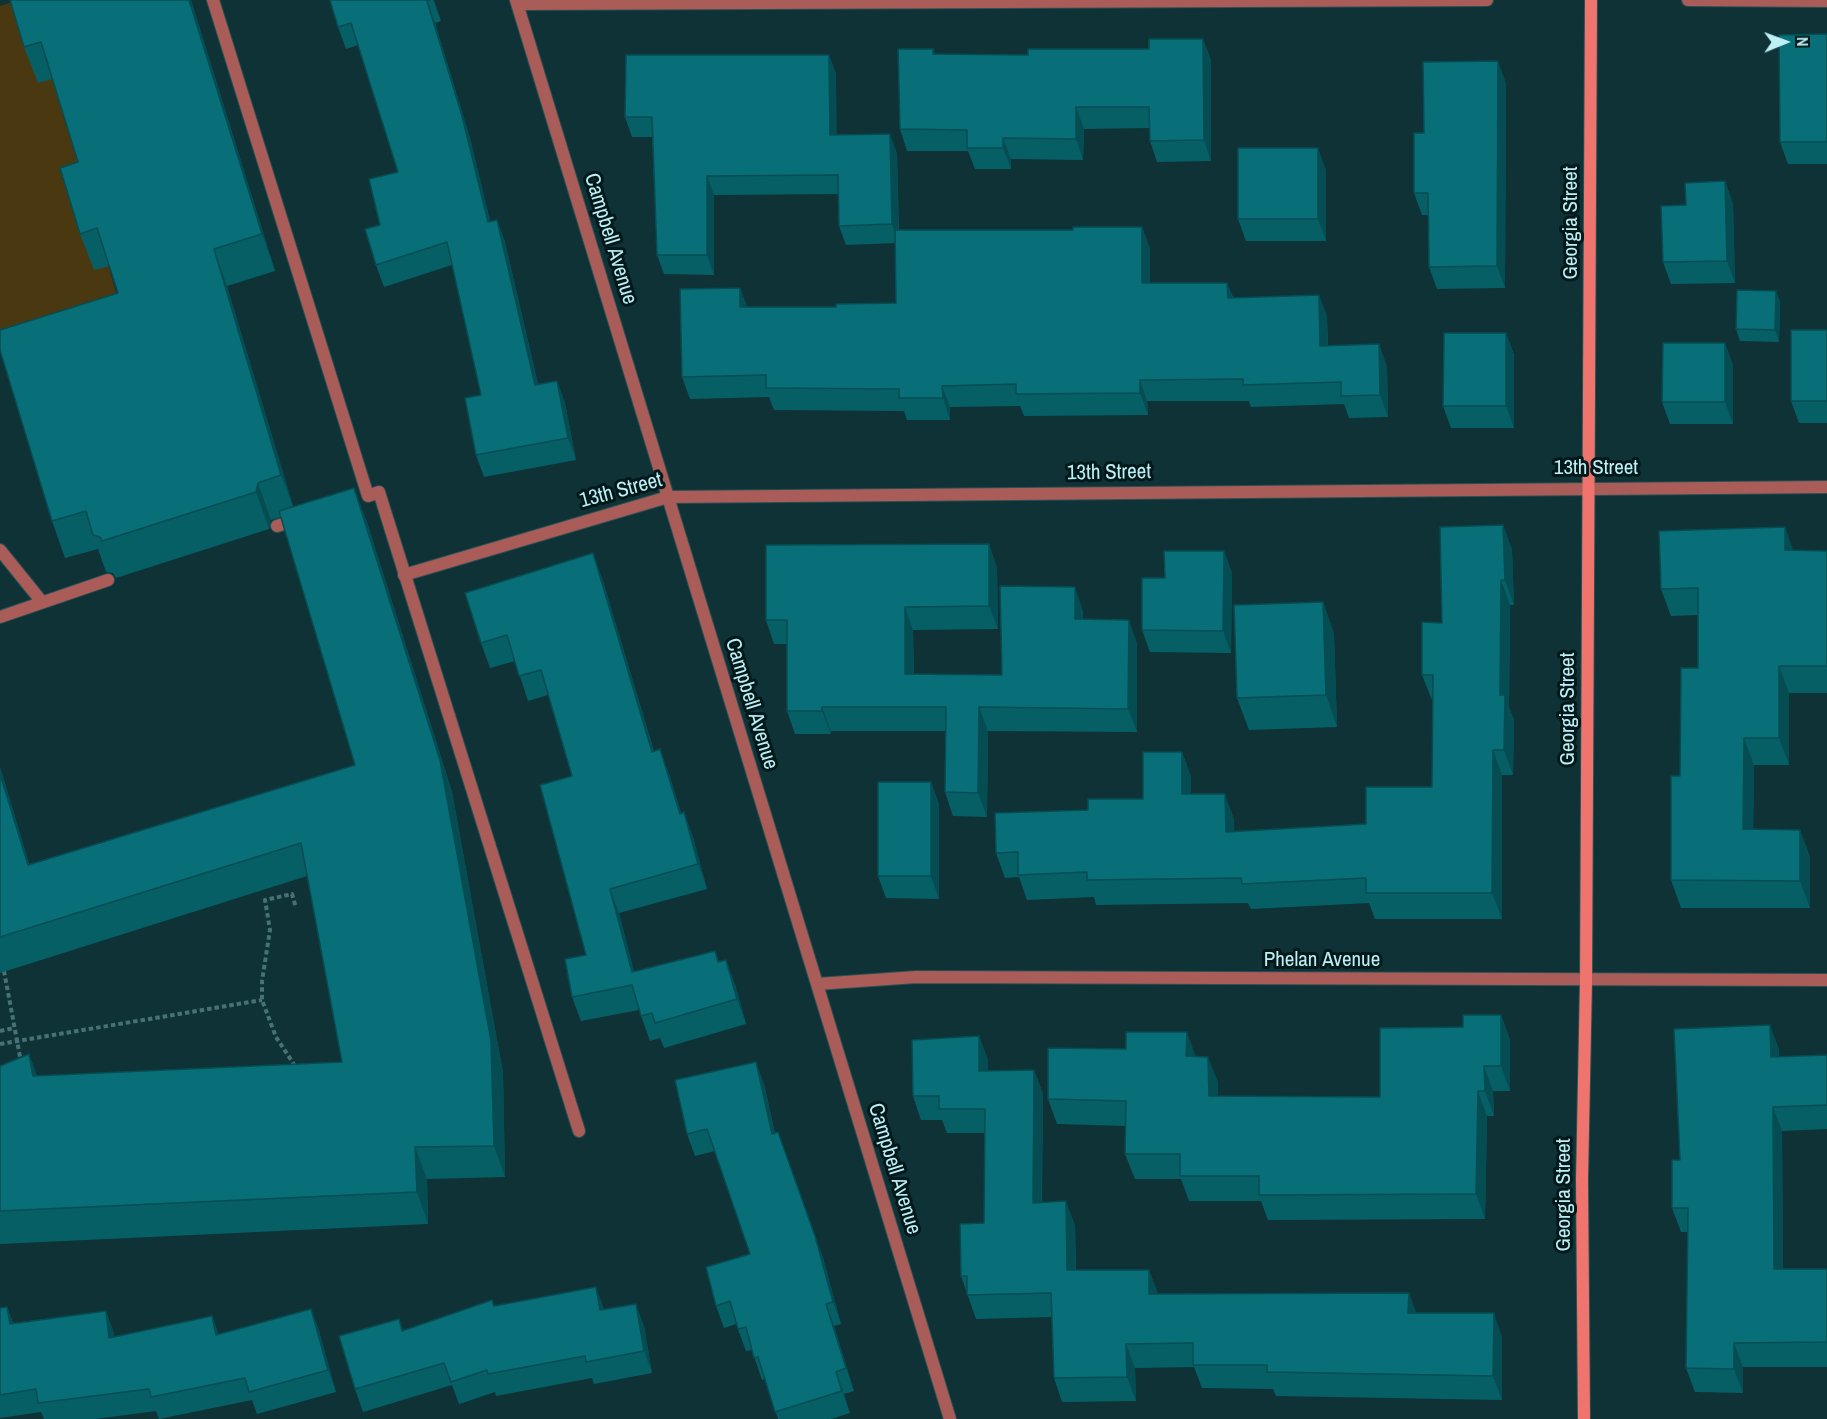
<!DOCTYPE html>
<html>
<head>
<meta charset="utf-8">
<style>
  body { margin:0 }
  #map { position:relative; width:1827px; height:1419px; overflow:hidden; background:#0e3236; font-family:"Archivo Narrow",sans-serif }
  canvas { display:block }
  .north { position:absolute; left:1755px; top:12px; width:60px; height:60px; -webkit-text-stroke:4px #02191b; paint-order:stroke; rotate:89deg; font-size:16px; font-weight:700; line-height:24px; text-align:center; color:#bdeff4 }
  .north::after { content:''; display:block; margin:auto; width:21px; height:27px; background:#bdeff4; clip-path:polygon(50% 0,100% 100%,50% 72%,0 100%) }
</style>
</head>
<body>
<div id="map">
<canvas width="1827" height="1419"></canvas>
<div class="north">N</div>
</div>
<script>
const c = document.querySelector('canvas').getContext('2d');
c.lineJoin = 'round';
function paint(path, color) {
  c.fillStyle = color;
  c.fill(path, 'evenodd');
}
function poly(rows) {
  const path = new Path2D();
  for (const r of rows) {
    path.moveTo(r[0], r[1]);
    for (let i = 2; i < r.length; i += 2) path.lineTo(r[i], r[i + 1]);
  }
  return path;
}
function stroke(path, color, width, dash) {
  c.strokeStyle = color;
  c.lineWidth = width;
  c.lineCap = dash ? 'butt' : 'round';
  c.setLineDash(dash || []);
  c.stroke(path);
}
function write(font, color, halo, rows, align = 'center') {
  c.font = font + ' "Archivo Narrow",sans-serif';
  c.lineWidth = 6;
  c.setLineDash([]);
  c.textBaseline = 'middle';
  c.strokeStyle = halo;
  c.fillStyle = color;
  for (const [text, x, y, turn = 0] of rows) {
    c.save();
    c.translate(x, y);
    c.rotate((+turn || 0) * Math.PI / 180);
    c.textAlign = isNaN(turn) ? turn : align;
    if (halo) c.strokeText(text, 0, 0);
    c.fillText(text, 0, 0);
    c.restore();
  }
}
paint(poly([
  [19,0,33,0,121,310,0,345,0,6]
]), '#4a3810');
const service = poly([
  [213,0,368,496,379,492,579,1131],
  [277,526,299,519],
  [0,550,42,602],
  [0,617,108,580]
]);
const minor = poly([
  [516,0,950,1419],
  [1688,0,1827,1],
  [518,4,1487,0],
  [404,575,668,497,1827,487],
  [817,984,916,977,1827,980]
]);
const secondary = poly([
  [1584,1419,1582,1180,1586,981,1591,0]
]);
stroke(service, '#2a5054', 14);
stroke(minor, '#2a5054', 14);
stroke(secondary, '#2a5054', 14);
stroke(poly([
  [4,971,21,1062],
  [0,1031,14,1028],
  [0,1044,262,1000],
  [295,1066,276,1037,262,1000,262,981,270,930,265,900,292,894,296,908]
]), '#487175', 4, [4.5, 3]);
stroke(service, '#a95c58', 12);
stroke(minor, '#a95c58', 12);
stroke(secondary, '#ef746e', 12);
paint(poly([
  [191,0,275,271,227,286,293,506,366,519,452,792,503,1073,505,1177,427,1179,428,1224,0,1244,0,1066,29,1054,37,1076,342,1062,307,876,0,973,0,767,29,864,355,765,281,517,271,520,269,529,116,578,113,573,106,572,98,549,65,558,52,521,118,293,109,266,94,270,80,234,78,162,52,79,38,83,24,47],
  [330,0,434,0,441,21,435,23,470,138,490,221,497,220,505,242,538,384,557,381,565,403,576,460,484,477,476,455,481,395,452,265,384,287,376,265,380,225,398,172,358,45,346,49,338,27],
  [1827,34,1827,164,1788,164,1780,142],
  [1203,39,1211,60,1211,161,1157,162,1150,141,1150,128,1084,129,1083,160,1011,159,1011,169,975,169,968,151,907,151,900,129,933,49,935,54,1028,55,1149,49],
  [829,55,836,74,836,135,897,153,899,230,1073,230,1142,227,1150,249,1150,283,1227,283,1233,297,1327,316,1328,346,1387,366,1388,417,1349,418,1344,404,1251,407,1249,401,1147,401,1148,415,1024,416,1020,406,950,407,950,420,907,420,904,411,774,410,769,397,690,399,682,377,740,288,747,307,836,307,896,303,896,243,846,245,839,226,839,194,714,195,714,275,664,274,657,255,652,137,632,137,625,117],
  [1506,83,1505,288,1437,289,1429,267,1428,215,1422,215,1414,193,1424,133],
  [1326,170,1326,241,1246,241,1238,219],
  [1725,181,1733,204,1735,283,1671,284,1663,262],
  [1776,291,1780,302,1779,342,1740,341,1736,329],
  [1827,330,1827,423,1799,423,1791,401],
  [1506,333,1514,355,1514,428,1451,428,1443,406],
  [1725,343,1733,366,1733,424,1670,424,1662,402],
  [1503,525,1512,550,1514,605,1510,605,1509,707,1514,720,1513,775,1502,775,1502,919,1375,919,1369,903,1251,909,1248,903,1096,905,1094,897,1027,900,1019,877,1005,878,996,853,1088,810,1143,799,1182,752,1191,777,1191,794,1234,819,1234,831,1366,824,1432,787,1433,700,1432,700,1422,675,1442,623],
  [1785,527,1793,551,1827,551,1827,693,1789,693,1789,765,1754,765,1753,829,1800,830,1810,857,1810,908,1681,908,1671,880,1680,776,1698,668,1698,615,1671,616,1661,589],
  [989,544,997,568,998,629,913,630,914,674,1002,675,1083,611,1083,619,1137,643,1137,732,988,731,987,817,953,816,945,792,946,731,831,731,831,734,795,734,787,711,787,644,774,644,766,620],
  [1224,551,1232,573,1231,653,1150,652,1142,630,1165,578],
  [602,578,654,751,669,774,681,813,693,837,707,889,619,913,634,972,715,951,719,962,735,984,746,1024,664,1048,660,1038,650,1041,639,1010,581,1021,572,997,586,955,572,776,548,695,528,701,515,661,490,668,481,643],
  [1323,602,1334,634,1337,727,1249,730,1237,698],
  [931,782,939,804,939,899,886,898,878,876],
  [1501,1015,1510,1040,1510,1091,1493,1091,1494,1116,1487,1116,1485,1219,1268,1220,1261,1201,1189,1201,1181,1179,1135,1179,1125,1154,1126,1126,1057,1124,1048,1099,1195,1056,1218,1082,1218,1096,1380,1097,1463,1027],
  [979,1036,988,1060,988,1071,1034,1070,1043,1094,1042,1202,1075,1225,1076,1270,1149,1270,1158,1294,1409,1293,1416,1313,1502,1337,1502,1400,1276,1396,1273,1389,1202,1388,1194,1367,1135,1368,1136,1401,1062,1402,1054,1378,1052,1317,976,1319,961,1276,984,1223,985,1133,947,1133,942,1120,921,1120,913,1096],
  [1779,1049,1779,1057,1827,1055,1827,1129,1782,1131,1783,1269,1827,1269,1827,1367,1743,1367,1743,1393,1695,1392,1686,1368,1688,1232,1681,1232,1672,1208,1680,1160],
  [764,1084,775,1133,823,1258,841,1324,834,1326,854,1391,844,1394,850,1413,831,1419,778,1419,765,1379,762,1380,752,1350,746,1351,736,1324,724,1328,716,1306,750,1254,715,1151,695,1156,687,1134],
  [494,1306,604,1310,644,1326,652,1373,594,1384,592,1378,496,1396,495,1392,459,1404,452,1385,363,1412,355,1389,399,1319,403,1330],
  [7,1307,13,1323,106,1311,114,1337,212,1316,219,1335,311,1309,319,1331,336,1392,257,1414,252,1400,159,1419,156,1411,95,1419,44,1419,41,1412,0,1418,0,1308]
]), '#075f66');
paint(poly([
  [189,0,191,0,275,271,262,234],
  [433,0,434,0,441,21],
  [427,1,435,23,470,138,496,244,488,222],
  [1203,39,1211,60,1211,161,1204,140],
  [829,55,836,74,837,155,830,135],
  [1498,61,1506,83,1505,288,1497,266],
  [1076,107,1084,129,1083,160,1076,139],
  [890,134,897,153,899,243,892,224],
  [1003,138,1011,159,1011,169,1003,148],
  [1318,148,1326,170,1326,241,1318,219],
  [707,176,714,195,714,275,707,255],
  [1725,181,1733,204,1735,283,1727,261],
  [497,220,505,242,543,407,535,385],
  [1142,227,1150,249,1150,305,1142,283],
  [214,249,227,286,295,512,281,475],
  [1227,283,1235,304,1228,298],
  [740,288,748,310,740,307],
  [1776,291,1780,302,1779,342,1775,330],
  [1319,295,1327,316,1328,368,1320,346],
  [1506,333,1514,355,1514,428,1506,406],
  [1725,343,1733,366,1733,424,1725,402],
  [1379,344,1387,366,1388,417,1380,395],
  [1140,380,1147,401,1148,415,1140,393],
  [557,381,565,403,576,460,568,438],
  [942,386,950,407,950,420,943,398],
  [258,483,271,520,269,529,256,492],
  [354,488,366,519,452,792,503,1073,505,1177,494,1146],
  [1503,525,1512,550,1514,605,1505,580],
  [1785,527,1795,555,1785,550],
  [989,544,997,568,998,629,989,606],
  [1224,551,1232,573,1231,653,1223,631],
  [593,553,602,578,661,776,652,752],
  [1501,580,1510,605,1509,707,1514,720,1513,775,1504,750,1500,695],
  [1075,587,1083,611,1083,642,1075,619],
  [1323,602,1334,634,1337,727,1326,695],
  [905,607,913,630,914,697,905,674],
  [1129,620,1137,643,1137,732,1128,709],
  [1779,666,1789,693,1789,765,1779,738],
  [822,707,831,731,831,734,822,711],
  [979,707,988,731,987,817,978,793],
  [1744,738,1754,765,1753,856,1743,829],
  [660,749,669,774,689,838,680,814],
  [1493,750,1502,775,1502,919,1492,893],
  [1182,752,1191,777,1191,819,1182,794],
  [0,767,39,896,28,865,0,774],
  [931,782,939,804,939,899,931,876],
  [1225,794,1234,819,1235,857,1226,832],
  [684,812,693,837,707,889,698,864],
  [1800,830,1810,857,1810,908,1800,881],
  [610,889,619,913,641,997,632,972],
  [726,960,735,984,746,1024,737,999],
  [1501,1015,1510,1040,1510,1091,1501,1066],
  [1770,1025,1779,1049,1780,1081,1771,1057],
  [1187,1032,1196,1057,1186,1056],
  [979,1036,988,1060,988,1095,979,1071],
  [29,1054,40,1085,33,1076],
  [1208,1057,1218,1082,1218,1121,1209,1096],
  [756,1062,764,1084,780,1157,772,1134],
  [1484,1066,1493,1091,1494,1116,1485,1091],
  [1034,1070,1043,1094,1041,1226,1033,1203],
  [1478,1091,1487,1116,1485,1219,1476,1194],
  [1773,1107,1782,1131,1783,1293,1774,1269],
  [778,1132,823,1258,841,1324,833,1302],
  [415,1147,427,1179,428,1224,417,1192],
  [1066,1201,1075,1225,1076,1294,1067,1270],
  [1149,1270,1158,1294,1149,1294],
  [596,1287,604,1309,608,1332,600,1310],
  [1409,1293,1417,1317,1408,1313],
  [636,1304,644,1326,652,1373,644,1351],
  [826,1304,834,1326,854,1391,846,1368],
  [7,1307,15,1329,10,1324],
  [311,1309,319,1331,336,1392,328,1370],
  [106,1311,114,1333,117,1360,109,1338],
  [1494,1313,1502,1337,1502,1400,1493,1376],
  [212,1316,220,1338,216,1335],
  [1734,1343,1743,1367,1743,1393,1734,1369],
  [1126,1344,1135,1368,1136,1401,1127,1377],
  [836,1372,844,1394,850,1413,842,1391]
]), '#064d53');
const building = poly([
  [10,0,189,0,262,234,214,249,281,475,258,483,256,492,102,541,100,537,93,535,86,511,52,521,0,350,0,330,118,293,97,228,80,234,60,168,78,162,41,42,24,47,10,0],
  [330,0,430,0,427,1,462,116,488,222,497,220,535,385,557,381,568,438,476,455,465,398,481,395,447,242,376,265,365,229,380,225,369,179,398,172,351,23,338,27,330,0],
  [1827,34,1827,142,1780,142,1779,35,1827,34],
  [1149,39,1203,39,1204,140,1150,141,1149,107,1076,107,1076,139,1003,138,1003,148,967,148,967,130,900,129,898,49,933,49,933,54,1028,55,1028,49,1149,49,1149,39],
  [626,55,829,55,830,135,890,134,892,224,839,226,838,175,707,176,707,255,657,255,652,117,625,117,626,55],
  [1498,61,1497,266,1429,267,1428,193,1414,193,1414,133,1424,133,1423,62,1498,61],
  [1238,148,1318,148,1318,219,1238,219,1238,148],
  [1725,181,1727,261,1663,262,1661,206,1686,205,1685,183,1725,181],
  [1073,227,1142,227,1142,283,1227,283,1228,298,1319,295,1320,346,1379,344,1380,395,1341,396,1341,382,1243,385,1243,379,1140,380,1140,393,1016,394,1016,384,942,386,943,398,899,398,899,389,766,388,766,375,682,377,680,289,740,288,740,307,836,307,836,304,896,303,895,230,1073,230,1073,227],
  [1737,290,1776,291,1775,330,1736,329,1737,290],
  [1791,330,1827,330,1827,401,1791,401,1791,330],
  [1444,333,1506,333,1506,406,1443,406,1444,333],
  [1663,343,1725,343,1725,402,1662,402,1663,343],
  [354,488,440,760,491,1041,494,1146,415,1147,417,1192,0,1211,0,1066,29,1054,33,1076,342,1062,301,843,0,937,0,774,28,865,355,765,279,511,354,488],
  [1503,525,1505,580,1501,580,1500,695,1505,695,1504,750,1493,750,1492,893,1366,893,1366,878,1242,884,1241,878,1087,880,1087,872,1018,875,1018,852,996,853,995,813,1088,810,1088,799,1143,799,1143,752,1182,752,1182,794,1225,794,1226,832,1366,824,1366,787,1432,787,1433,675,1422,675,1422,622,1442,623,1440,527,1503,525],
  [1785,527,1785,550,1827,551,1827,666,1779,666,1779,738,1744,738,1743,829,1800,830,1800,881,1671,880,1671,776,1680,776,1681,668,1698,668,1698,588,1661,589,1659,531,1785,527],
  [989,544,989,606,905,607,905,674,1002,675,1000,586,1075,587,1075,619,1129,620,1128,709,979,707,978,793,945,792,946,707,822,707,822,711,787,711,787,620,766,620,766,545,989,544],
  [1164,551,1224,551,1223,631,1142,630,1142,578,1165,578,1164,551],
  [593,553,652,752,660,749,680,814,684,812,698,864,610,889,632,972,715,951,718,962,726,960,737,999,655,1023,652,1013,641,1016,632,985,572,997,565,959,586,955,540,785,572,776,541,670,519,676,507,635,481,643,465,593,593,553],
  [1323,602,1326,695,1237,698,1234,605,1323,602],
  [878,782,931,782,931,876,878,876,878,782],
  [1463,1015,1501,1015,1501,1066,1484,1066,1485,1091,1478,1091,1476,1194,1259,1195,1259,1176,1180,1176,1180,1154,1125,1154,1126,1101,1048,1099,1048,1048,1126,1049,1126,1032,1187,1032,1186,1056,1208,1057,1209,1096,1380,1097,1380,1028,1463,1027,1463,1015],
  [1770,1025,1771,1057,1827,1055,1827,1105,1773,1107,1774,1269,1827,1269,1827,1342,1734,1343,1734,1369,1686,1368,1688,1208,1672,1208,1672,1160,1680,1160,1674,1029,1770,1025],
  [979,1036,979,1071,1034,1070,1033,1203,1066,1201,1067,1270,1149,1270,1149,1294,1409,1293,1408,1313,1494,1313,1493,1376,1267,1372,1267,1365,1193,1365,1193,1343,1126,1344,1127,1377,1054,1378,1051,1293,967,1295,967,1276,961,1276,960,1224,984,1223,985,1109,939,1109,939,1096,913,1096,912,1040,979,1036],
  [756,1062,772,1134,778,1132,815,1236,833,1302,826,1304,846,1368,836,1372,842,1391,775,1412,758,1357,754,1358,746,1327,738,1329,730,1301,716,1306,706,1267,750,1254,707,1129,687,1134,675,1080,756,1062],
  [596,1287,600,1310,636,1304,644,1351,586,1362,585,1356,488,1374,487,1370,451,1382,444,1363,355,1389,339,1336,399,1319,402,1331,492,1300,494,1306,596,1287],
  [7,1307,10,1324,106,1311,109,1338,212,1316,216,1335,311,1309,328,1370,249,1392,245,1378,151,1397,149,1389,38,1403,36,1389,0,1395,0,1308,7,1307]
]);
paint(building, '#086e77');
stroke(building, '#064d53', 1.5);
write('21px', '#bdeff4', '#02191b', [
  ["Georgia Street",1571,223,-90],
  ["Campbell Avenue",610,239,73],
  ["13th Street",1596,468],
  ["13th Street",1109,473,-1],
  ["13th Street",621,491,-15],
  ["Campbell Avenue",751,704,73],
  ["Georgia Street",1568,709,-90],
  ["Phelan Avenue",1322,960],
  ["Campbell Avenue",894,1169,73],
  ["Georgia Street",1564,1195,-90]
]);
</script>
</body>
</html>
